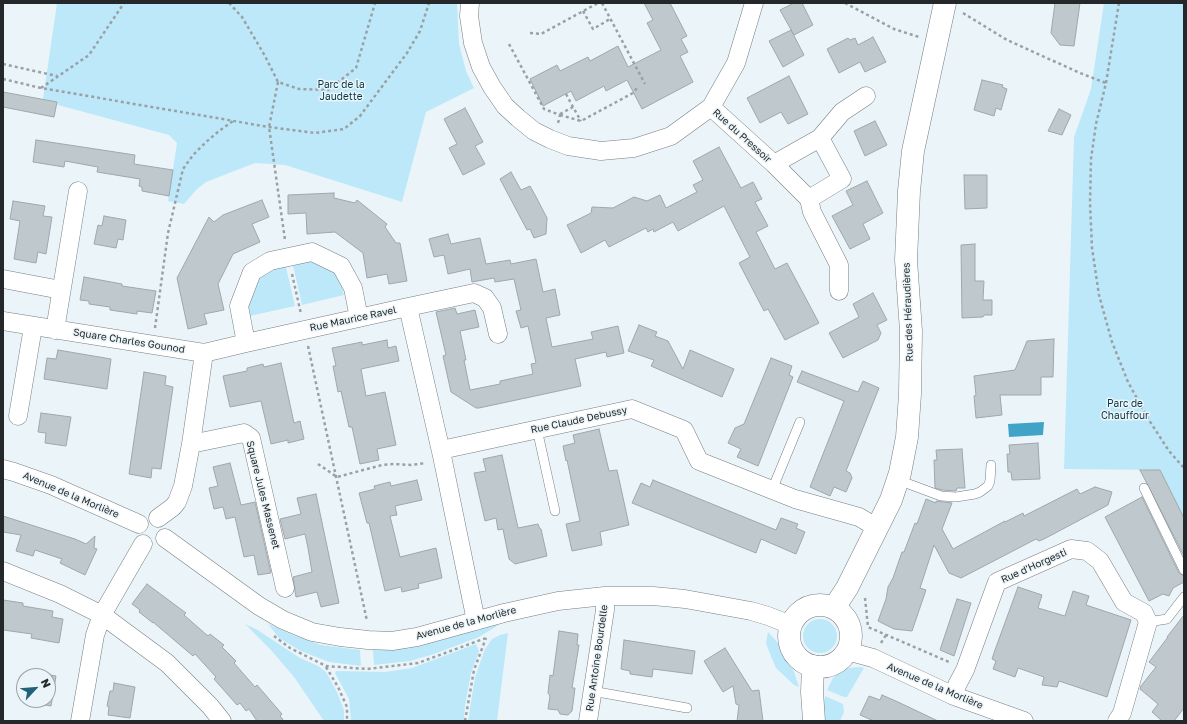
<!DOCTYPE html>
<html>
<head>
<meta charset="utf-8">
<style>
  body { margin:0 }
  #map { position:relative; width:1187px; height:724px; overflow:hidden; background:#ebf5f9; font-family:"Golos Text",sans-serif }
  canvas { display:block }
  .frame { position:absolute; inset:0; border:4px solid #25282a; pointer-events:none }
  .north { position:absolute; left:16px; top:668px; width:40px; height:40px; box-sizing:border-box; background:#ebf5f9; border:1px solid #9ca3a6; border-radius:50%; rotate:64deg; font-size:11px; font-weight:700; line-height:16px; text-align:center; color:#25282a }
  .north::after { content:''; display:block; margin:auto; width:14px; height:18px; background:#226177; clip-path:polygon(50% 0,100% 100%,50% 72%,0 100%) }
</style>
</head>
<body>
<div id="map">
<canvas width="1187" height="724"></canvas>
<div class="frame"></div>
<div class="north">N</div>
</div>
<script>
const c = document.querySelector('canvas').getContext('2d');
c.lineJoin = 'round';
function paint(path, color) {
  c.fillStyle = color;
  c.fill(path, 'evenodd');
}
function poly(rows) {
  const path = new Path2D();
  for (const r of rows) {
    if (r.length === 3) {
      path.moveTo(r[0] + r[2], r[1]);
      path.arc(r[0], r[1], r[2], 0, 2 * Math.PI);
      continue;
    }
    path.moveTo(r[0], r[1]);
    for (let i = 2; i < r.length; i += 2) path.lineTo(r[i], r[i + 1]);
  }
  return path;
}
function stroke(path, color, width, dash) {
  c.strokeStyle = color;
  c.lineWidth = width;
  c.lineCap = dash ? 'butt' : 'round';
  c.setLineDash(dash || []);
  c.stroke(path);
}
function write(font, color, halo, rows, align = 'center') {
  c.font = font + ' "Golos Text",sans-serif';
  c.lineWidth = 3;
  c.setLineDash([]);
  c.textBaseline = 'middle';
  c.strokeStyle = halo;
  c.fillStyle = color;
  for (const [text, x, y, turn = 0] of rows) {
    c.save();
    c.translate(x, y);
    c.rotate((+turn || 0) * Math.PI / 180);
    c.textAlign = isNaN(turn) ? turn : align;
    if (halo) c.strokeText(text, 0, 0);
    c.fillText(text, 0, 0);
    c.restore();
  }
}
paint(poly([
  [57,3,457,3,459,44,466,71,474,88,426,112,402,202,285,165,255,163,206,182,197,189,184,204,168,201,177,143,169,135,58,105,57,102,43,99],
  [1104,3,1184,3,1184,518,1160,470,1064,469,1074,137,1091,89],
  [305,259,335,269,340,278,344,295,302,305,292,261],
  [285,263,295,306,245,317,250,282],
  [820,636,17],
  [499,623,497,626,479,637,434,654,410,661,374,665,373,650,397,648],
  [245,624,256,629,300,658,318,666,326,672,337,692,344,710,344,721,324,721,294,677,271,650],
  [268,624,293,635,321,645,360,650,361,666,329,662,301,651,279,638],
  [768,632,778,643,782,654,788,664,793,669,799,687,794,685,776,668,770,654,766,643],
  [508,633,497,721,468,721,475,677,485,649,492,639,500,635],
  [476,644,479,651,471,673,465,706,464,721,351,721,349,699,335,673,336,671,385,672,412,668],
  [861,667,864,668,847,697,844,697,827,690,833,678,838,672,847,668],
  [825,696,843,704,844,712,840,721,823,721,823,706]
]), '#bce8fa');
paint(poly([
  [1044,422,1043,435,1009,437,1008,424]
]), '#40a3c7');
const building = poly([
  [644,3,670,3,687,36,681,39,688,52,680,56,693,82,642,109,627,80,606,91,604,86,576,101,571,91,543,106,530,79,557,65,560,71,588,57,590,61,618,46,628,67,661,50,647,23,653,20,644,3],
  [794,3,802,3,813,25,794,35,780,10,794,3],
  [1055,3,1080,3,1074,46,1060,45,1051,33,1055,3],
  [791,30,804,55,783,67,769,41,791,30],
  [873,37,886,62,865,72,860,62,839,73,827,49,848,38,850,40,855,38,858,45,873,37],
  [789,76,808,114,788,124,781,112,760,123,747,98,789,76],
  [982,80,1003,85,1002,87,1007,89,1001,110,996,108,994,116,974,110,982,80],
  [3,92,57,102,54,117,3,107,3,92],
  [465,108,483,142,475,146,485,164,463,175,449,148,457,144,444,119,465,108],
  [1059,109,1071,115,1062,135,1048,131,1059,109],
  [875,121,887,145,865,156,854,131,875,121],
  [36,140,135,155,134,164,173,170,169,196,142,191,142,187,139,186,140,179,97,172,98,167,65,161,64,167,33,162,36,140],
  [719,147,741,188,753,182,762,199,755,202,768,226,756,232,775,269,787,263,819,323,785,340,768,309,764,311,739,263,750,257,724,206,678,231,673,222,654,232,653,229,648,232,646,228,609,247,605,240,581,253,567,225,591,213,592,207,613,208,634,197,647,201,660,195,666,208,697,192,693,185,703,180,693,161,719,147],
  [511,172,521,190,530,186,535,195,547,218,546,234,534,238,530,229,527,230,500,179,511,172],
  [964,175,987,175,987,208,965,209,964,175],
  [867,181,883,213,863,224,870,239,850,249,832,216,853,205,846,191,867,181],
  [334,193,334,198,355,203,357,200,387,224,385,227,396,243,400,243,407,281,389,284,387,274,367,278,363,253,335,232,307,234,306,213,288,214,288,195,334,193],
  [262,200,269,217,252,224,260,242,233,254,218,284,224,310,204,314,207,324,188,329,177,278,209,217,214,222,223,215,262,200],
  [13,201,45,206,43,216,52,217,46,254,38,252,36,263,14,259,20,221,10,219,13,201],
  [104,216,126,220,123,240,118,239,116,248,94,244,98,225,102,226,104,216],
  [448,234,451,244,480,238,486,264,510,260,511,264,536,259,543,292,555,289,560,315,546,318,552,347,593,339,591,332,618,326,624,353,607,357,606,352,575,359,581,386,563,390,479,408,476,408,451,392,443,356,446,355,436,312,455,308,457,314,475,310,479,327,460,331,466,360,464,360,470,390,500,384,500,381,533,374,531,364,536,363,528,326,521,328,516,311,521,310,514,279,495,282,494,278,472,282,470,269,448,274,444,255,434,257,429,239,448,234],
  [975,244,975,281,984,281,983,300,992,300,992,315,984,315,983,317,962,318,961,245,975,244],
  [84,277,122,284,122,286,156,291,152,313,137,311,137,314,110,310,110,307,89,304,89,301,80,300,84,277],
  [873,293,887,320,877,325,881,333,878,340,843,358,829,333,859,317,853,304,873,293],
  [639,325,657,332,655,336,668,341,683,369,690,350,734,369,722,397,651,366,654,360,628,351,639,325],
  [1054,339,1053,377,1041,377,1041,395,1000,395,1002,415,976,418,974,396,976,395,974,376,1015,370,1027,341,1054,339],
  [387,340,388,348,396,346,399,361,361,369,366,396,385,392,396,445,377,449,379,460,360,464,352,427,349,427,341,391,338,392,333,366,336,366,332,348,362,342,362,345,387,340],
  [58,350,111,359,107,389,44,379,47,358,56,359,58,350],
  [771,358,792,366,789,375,793,377,758,466,737,457,741,449,728,443,735,428,744,424,771,358],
  [281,363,294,423,300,421,304,439,288,443,288,440,271,444,261,401,230,407,223,376,247,371,247,368,263,364,264,367,281,363],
  [802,371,858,392,863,381,879,388,846,471,850,473,852,478,846,492,834,487,830,496,810,487,844,401,797,382,802,371],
  [144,372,166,376,165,385,173,387,161,469,152,468,151,478,129,474,144,372],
  [41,413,71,417,66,446,45,443,46,433,38,432,41,413],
  [599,429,609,471,617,470,629,525,600,532,602,545,572,551,566,524,580,521,567,460,566,461,563,446,575,443,573,435,599,429],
  [1038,443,1040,479,1012,480,1011,472,1008,472,1007,454,1010,454,1009,445,1038,443],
  [962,449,965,488,957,488,956,491,942,490,935,488,934,460,937,460,936,450,962,449],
  [502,455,518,528,538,524,540,529,541,529,547,556,515,564,509,559,503,529,498,530,496,518,485,521,474,473,486,471,483,459,502,455],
  [230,463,241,505,255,502,271,573,258,575,254,555,244,557,235,517,226,519,223,507,214,509,209,488,218,486,213,467,230,463],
  [1140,470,1160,470,1184,518,1184,556,1140,470],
  [417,480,422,500,395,506,397,515,390,516,400,557,436,548,442,578,418,584,419,588,402,592,401,587,385,591,369,523,367,523,359,493,375,489,374,486,390,482,391,486,417,480],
  [653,480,776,530,781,518,798,524,796,528,805,532,796,554,761,539,756,553,632,503,641,483,650,487,653,480],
  [1095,487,1112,492,1108,505,1044,539,1039,541,1036,539,961,578,949,573,934,545,920,588,926,590,912,631,894,629,878,621,886,599,888,587,893,578,902,552,904,552,915,523,917,524,926,499,936,503,936,501,952,503,942,529,953,549,1005,521,1005,522,1023,513,1024,516,1077,489,1080,494,1095,487],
  [316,494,339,603,321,607,317,592,296,597,293,577,312,572,308,548,305,534,285,539,280,519,301,514,297,498,316,494],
  [1142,497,1179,573,1184,576,1184,582,1173,588,1169,596,1163,594,1149,601,1105,517,1142,497],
  [3,516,75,539,86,544,95,536,94,548,97,549,85,575,60,563,62,559,35,550,33,556,16,551,21,535,3,532,3,516],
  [147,584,186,613,184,615,208,636,210,634,224,645,222,647,236,661,234,663,255,687,257,685,282,714,280,716,284,721,257,721,249,709,246,711,240,703,237,705,214,679,216,677,195,654,193,656,153,622,153,623,139,612,140,610,132,604,147,584],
  [1018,587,1042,595,1038,608,1065,616,1073,591,1089,596,1086,605,1131,620,1107,697,1059,681,1057,687,1042,685,1044,677,1018,668,1015,677,993,669,996,661,992,659,995,650,1018,587],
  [957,599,971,603,954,656,940,650,957,599],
  [3,600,23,603,23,606,53,611,52,617,63,619,59,643,31,638,32,634,3,630,3,600],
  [1184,615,1184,708,1174,721,1162,721,1152,712,1158,704,1140,689,1141,686,1156,667,1149,662,1168,637,1167,637,1184,615],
  [559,631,578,634,577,645,579,645,572,688,575,688,572,711,568,715,560,714,558,710,548,709,550,696,548,693,550,675,553,676,559,631],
  [624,640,695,651,692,674,653,669,652,677,630,674,630,671,621,669,624,640],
  [725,648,752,691,759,690,763,721,737,721,739,705,736,704,733,686,723,692,704,661,725,648],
  [33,672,56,676,51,706,28,702,28,700,48,700,48,676,32,676,33,672],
  [114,683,135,687,130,718,108,715,109,707,107,706,110,691,113,691,114,683],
  [882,695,898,702,938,721,874,721,860,715,869,696,880,700,882,695]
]);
paint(building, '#bfc8cc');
stroke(building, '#9fa7ab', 1);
const service = poly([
  [537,429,555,511],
  [898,480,941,496,956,497,975,494,980,492,988,486,990,481,991,465],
  [1144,488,1184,570],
  [772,490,800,422],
  [1148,622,1167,619,1184,597],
  [592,691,687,708]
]);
const minor = poly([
  [470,3,469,16,473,43,481,67,492,87,505,106,518,118,534,131,550,139,568,146,601,151,634,148,671,136,711,107,736,63,754,3],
  [711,107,774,164,809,199,842,179,820,138,774,164],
  [820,138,842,112,866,96],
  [809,199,812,212,839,265,839,291],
  [3,279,61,290],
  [408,307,474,293,485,298,492,308,498,334],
  [3,321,204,353],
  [55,330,78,191],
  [246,343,239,306,252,272,270,261,312,252,341,266,353,288,359,318],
  [18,416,33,327],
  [191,444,244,433,251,438,285,588],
  [441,450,632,409,684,430,699,461,795,499,859,517,876,527],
  [3,469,14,472,51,485,139,524],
  [158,518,173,507,177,502,183,486,191,444,204,353,246,343,408,307,442,456,476,621],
  [165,538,259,606,283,620,312,632,340,637,368,640,392,641,417,637,504,613,558,601,605,596,653,596,685,599,751,611,768,616,791,625],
  [3,571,60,594,102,615,167,663,210,706,222,721],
  [847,651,873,658,954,696,1024,721],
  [954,696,957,685,965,670,997,582,1071,549,1087,551,1100,561,1124,602,1144,613,1148,622,1122,713,1117,721],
  [80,721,95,635,102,615,143,544],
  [588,721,605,610,605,596]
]);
const tertiary = poly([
  [820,636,31],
  [834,608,847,588,891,500,900,473,907,437,910,394,911,331,906,260,909,191,913,151,945,3],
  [813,666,812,692,814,721]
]);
stroke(service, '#767e82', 10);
stroke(minor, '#767e82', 19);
stroke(tertiary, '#767e82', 23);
stroke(poly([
  [229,3,242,17,265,56,278,82,299,89,328,90,356,68,375,3],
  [602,3,645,84],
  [845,3,894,29,919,37],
  [1119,3,1106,83,1096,124,1091,159,1090,203,1092,248,1099,295,1112,342,1128,382,1147,417,1169,451,1184,468],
  [583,11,593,29,610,19],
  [963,13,1007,40,1080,73,1106,83],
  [530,33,541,34,598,3],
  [509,44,544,109,560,115,558,123],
  [3,64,57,76],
  [3,79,41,88,269,127,315,133,344,129,360,116,407,53,420,31,429,3],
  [278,82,269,127,285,240],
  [41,88,89,55,124,3],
  [566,94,573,107],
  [560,114,573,107,581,121],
  [560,115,581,121,633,93,637,88],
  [292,274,301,314],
  [155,328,168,233,183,169,193,155,205,143,219,131,233,121],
  [308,346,367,621],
  [318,464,337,477,382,465,394,464,411,465,426,463],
  [865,598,868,627,949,662],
  [274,636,290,648,326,666,367,669,418,663,486,638],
  [881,643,886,635],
  [326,667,338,687,347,707,347,721],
  [465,721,474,670,486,638]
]), '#9aa1a4', 2.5, [3, 3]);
stroke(service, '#fff', 9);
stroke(minor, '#fff', 18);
stroke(tertiary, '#fff', 22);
write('10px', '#093746', '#ebf5f9', [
  ["Parc de la",341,85],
  ["Jaudette",341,97],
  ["Parc de",1125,404],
  ["Chauffour",1125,416]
]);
write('10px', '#25282a', '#ebf5f9', [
  ["Rue du Pressoir",742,136,42],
  ["Rue des Héraudières",908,312,-92],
  ["Rue Maurice Ravel",353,319,-12],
  ["Square Charles Gounod",129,341,9],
  ["Rue Claude Debussy",579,420,-12],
  ["Avenue de la Morlière",71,495,23],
  ["Square Jules Massenet",263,495,76],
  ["Rue d'Horgesti",1034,566,-24],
  ["Avenue de la Morlière",466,623,-15],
  ["Rue Antoine Bourdelle",597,658,-82],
  ["Avenue de la Morlière",935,686,23]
]);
</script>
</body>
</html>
